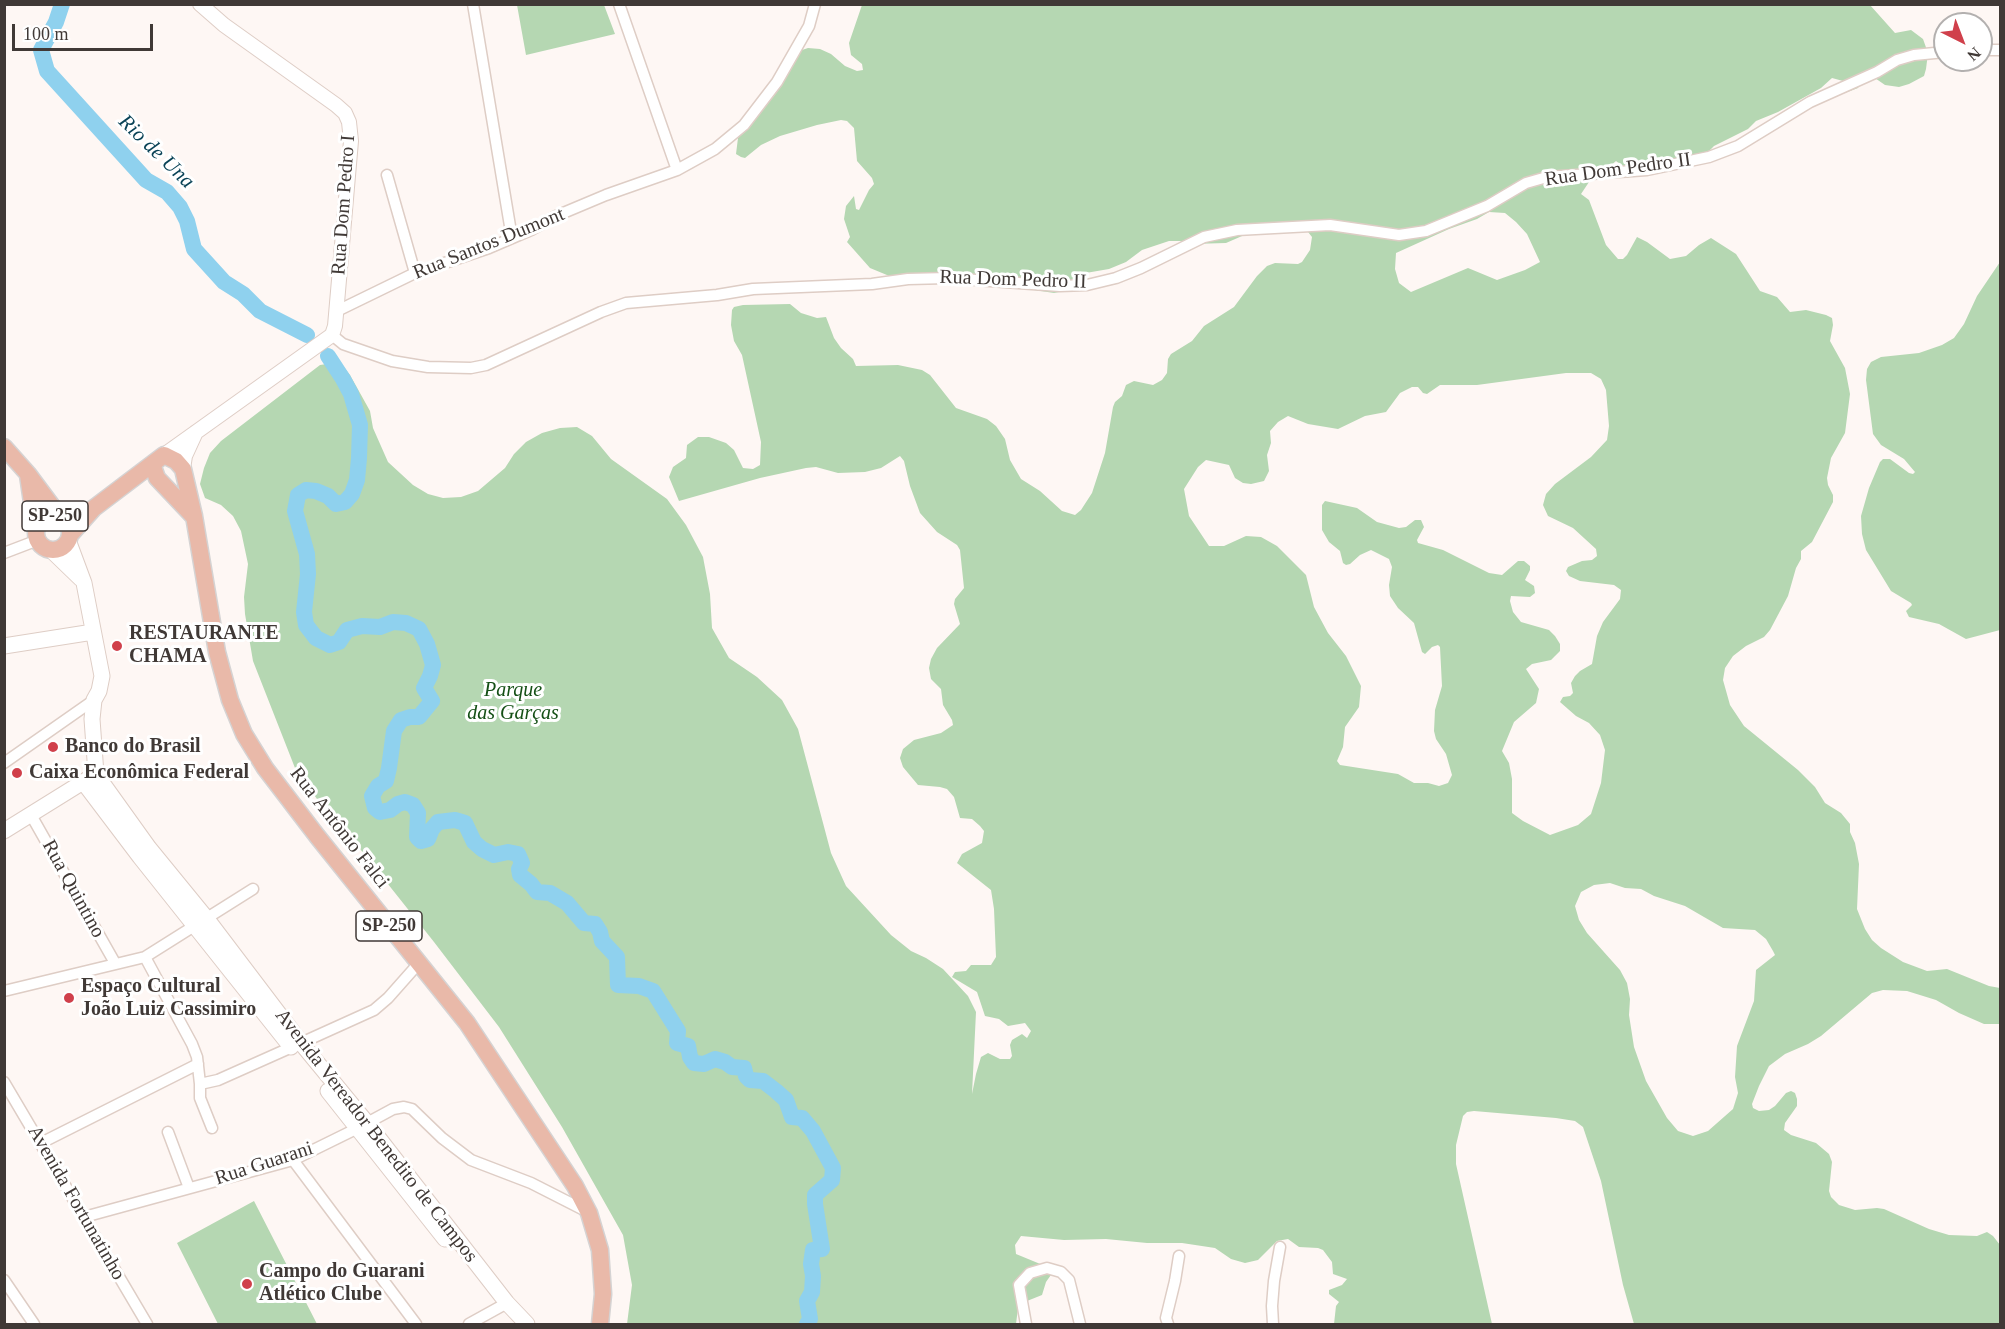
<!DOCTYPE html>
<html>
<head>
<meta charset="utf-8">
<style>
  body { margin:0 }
  #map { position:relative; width:2005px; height:1329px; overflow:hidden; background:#fef7f4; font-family:Georgia,serif }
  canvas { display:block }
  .frame { position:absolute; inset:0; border:6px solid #403936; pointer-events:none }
  .north { position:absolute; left:1933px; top:12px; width:60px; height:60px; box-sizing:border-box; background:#fff; border:2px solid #b3b0af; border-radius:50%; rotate:138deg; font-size:16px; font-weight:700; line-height:24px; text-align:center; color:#403936 }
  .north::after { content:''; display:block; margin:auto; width:21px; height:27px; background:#d0404b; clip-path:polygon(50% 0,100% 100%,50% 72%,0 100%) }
  .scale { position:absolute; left:12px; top:24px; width:141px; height:27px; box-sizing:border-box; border:3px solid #403936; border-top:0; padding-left:8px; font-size:18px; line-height:21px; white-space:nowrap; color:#403936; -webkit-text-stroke:4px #fff; paint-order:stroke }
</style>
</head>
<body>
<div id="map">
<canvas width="2005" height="1329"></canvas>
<div class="frame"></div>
<div class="north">N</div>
<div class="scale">100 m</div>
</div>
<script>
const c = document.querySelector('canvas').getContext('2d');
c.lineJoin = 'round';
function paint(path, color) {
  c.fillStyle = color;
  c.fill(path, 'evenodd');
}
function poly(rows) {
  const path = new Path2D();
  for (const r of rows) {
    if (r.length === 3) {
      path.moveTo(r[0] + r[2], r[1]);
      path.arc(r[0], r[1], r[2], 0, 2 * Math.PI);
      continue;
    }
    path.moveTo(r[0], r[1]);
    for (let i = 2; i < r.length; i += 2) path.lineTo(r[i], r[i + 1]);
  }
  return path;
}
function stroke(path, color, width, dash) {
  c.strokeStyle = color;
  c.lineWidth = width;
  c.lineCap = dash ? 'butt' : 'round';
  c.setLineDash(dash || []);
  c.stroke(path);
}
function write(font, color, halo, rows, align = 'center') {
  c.font = font + ' Georgia,serif';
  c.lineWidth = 6;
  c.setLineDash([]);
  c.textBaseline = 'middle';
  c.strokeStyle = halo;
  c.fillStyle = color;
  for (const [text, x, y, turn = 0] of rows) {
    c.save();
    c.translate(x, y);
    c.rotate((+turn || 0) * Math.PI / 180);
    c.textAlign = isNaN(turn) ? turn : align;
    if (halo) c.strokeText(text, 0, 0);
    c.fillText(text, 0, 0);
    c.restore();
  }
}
paint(poly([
  [517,5,604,5,615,34,526,55],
  [862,5,1870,5,1895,33,1911,30,1923,39,1928,53,1926,69,1924,76,1909,84,1899,87,1885,85,1872,76,1864,73,1858,88,1842,94,1840,92,1843,81,1832,78,1821,88,1778,112,1756,121,1748,129,1714,146,1709,151,1627,178,1622,166,1616,161,1603,172,1591,179,1581,194,1589,200,1606,245,1618,259,1623,259,1627,255,1637,237,1647,242,1670,259,1686,256,1699,245,1711,238,1736,254,1760,291,1777,297,1790,312,1806,310,1826,315,1832,318,1833,325,1830,341,1845,368,1850,394,1845,433,1831,458,1827,478,1828,485,1833,495,1833,502,1812,542,1801,551,1801,559,1796,568,1788,596,1770,630,1764,637,1746,646,1733,656,1725,668,1723,680,1730,705,1744,726,1798,770,1815,787,1825,803,1841,813,1850,824,1850,832,1855,843,1859,864,1857,909,1865,929,1872,940,1881,948,1903,962,1927,971,1947,969,1989,986,2000,988,2000,1024,1984,1024,1959,1013,1936,1000,1907,991,1883,990,1872,993,1821,1036,1808,1044,1785,1054,1769,1066,1759,1086,1752,1104,1753,1108,1759,1111,1769,1110,1775,1106,1786,1093,1791,1091,1795,1093,1797,1099,1797,1106,1785,1123,1784,1130,1791,1135,1816,1143,1829,1154,1832,1162,1829,1191,1831,1197,1839,1205,1855,1210,1877,1208,1884,1209,1929,1229,1949,1235,1977,1236,1987,1232,1993,1236,2000,1245,2000,1324,1634,1324,1623,1285,1601,1181,1583,1127,1575,1121,1556,1118,1474,1111,1467,1112,1463,1116,1456,1145,1456,1164,1492,1324,1334,1324,1336,1306,1339,1302,1329,1294,1329,1290,1342,1285,1347,1279,1333,1274,1332,1262,1323,1250,1318,1248,1299,1247,1288,1239,1277,1241,1258,1260,1245,1263,1231,1259,1215,1248,1182,1243,1147,1243,1106,1239,1064,1240,1021,1236,1015,1245,1016,1254,1050,1268,1053,1272,1046,1282,1042,1295,1022,1303,1018,1308,1016,1324,627,1324,632,1285,623,1235,562,1127,499,1027,434,942,341,825,317,799,295,768,253,661,245,614,244,597,248,564,241,531,233,516,221,505,205,498,200,484,204,468,210,453,221,441,320,365,340,362,350,375,370,411,373,428,388,462,413,485,428,494,443,498,461,497,478,491,505,468,514,454,526,442,542,433,560,428,577,427,592,436,611,459,667,499,686,525,703,557,710,594,712,628,729,658,757,677,782,700,798,729,831,853,846,886,891,935,911,951,926,958,943,969,968,996,976,1012,972,1094,976,1074,981,1057,988,1053,1000,1059,1010,1059,1012,1056,1010,1045,1012,1040,1022,1034,1027,1038,1031,1031,1025,1023,1008,1026,999,1019,985,1016,977,992,952,977,955,972,966,971,971,965,991,965,996,957,994,909,991,890,957,863,962,854,982,843,984,831,980,826,972,819,960,818,954,797,947,789,940,787,918,785,903,767,900,758,903,749,914,740,941,733,953,725,952,720,943,705,941,689,931,679,929,668,931,659,937,648,960,624,954,604,955,599,964,588,960,550,957,545,937,532,920,513,910,486,904,461,900,456,881,468,865,472,838,473,816,467,806,468,760,478,679,501,669,477,673,467,686,458,687,445,698,437,709,437,726,443,734,450,743,468,753,469,760,465,761,442,742,355,734,341,731,325,732,310,734,307,743,305,790,304,801,313,817,318,826,317,834,338,841,348,853,359,856,366,898,365,922,370,930,375,956,408,987,419,996,426,1005,439,1010,460,1021,479,1040,491,1062,511,1075,515,1081,510,1092,493,1105,453,1113,407,1115,402,1122,396,1126,385,1134,381,1153,385,1162,380,1167,373,1168,359,1171,354,1192,341,1204,326,1234,307,1257,276,1267,266,1275,263,1298,264,1302,262,1310,250,1312,237,1308,232,1291,232,1249,233,1226,243,1192,244,1180,241,1169,241,1142,250,1126,262,1109,269,1074,275,1074,278,1079,282,1070,290,1054,293,1021,288,1005,283,899,280,870,268,847,242,850,237,844,219,846,206,854,196,856,209,859,210,869,190,874,184,872,178,857,161,854,128,847,121,841,120,817,125,780,136,761,145,745,158,741,157,736,154,738,138,796,52,808,48,820,49,831,54,845,66,857,71,863,70,862,64,851,55,849,43],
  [1489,212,1505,213,1516,222,1527,234,1540,262,1525,270,1497,280,1468,268,1411,292,1399,283,1395,269,1396,253,1449,229,1477,219],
  [1566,373,1591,373,1601,379,1606,390,1609,426,1607,440,1591,457,1555,484,1546,494,1543,505,1548,516,1573,528,1596,549,1597,556,1592,560,1582,561,1568,567,1566,571,1569,576,1580,581,1614,585,1621,590,1620,599,1603,622,1597,636,1592,664,1580,671,1575,676,1571,683,1573,693,1570,696,1563,697,1560,702,1576,716,1589,723,1600,735,1605,750,1601,783,1591,814,1578,825,1550,835,1523,821,1512,813,1512,779,1509,763,1502,751,1514,722,1536,703,1539,689,1526,669,1532,664,1551,660,1560,651,1560,644,1555,636,1549,630,1521,622,1513,612,1510,601,1511,596,1530,597,1535,593,1534,586,1525,580,1530,570,1530,566,1524,561,1518,561,1502,575,1489,573,1443,550,1418,543,1417,540,1424,527,1421,520,1415,520,1406,527,1399,528,1377,522,1357,508,1325,501,1322,505,1322,530,1329,542,1340,551,1343,563,1346,565,1350,564,1360,555,1371,550,1389,559,1392,567,1389,585,1390,596,1398,608,1414,623,1422,652,1425,654,1432,647,1438,645,1440,647,1442,686,1435,710,1434,731,1436,739,1446,754,1452,775,1448,783,1439,786,1428,783,1414,783,1398,774,1340,765,1337,761,1343,747,1345,727,1359,707,1361,686,1346,656,1328,633,1314,607,1306,575,1277,546,1261,537,1246,536,1224,546,1209,546,1189,516,1184,489,1198,467,1206,460,1229,465,1235,478,1243,483,1251,484,1264,481,1269,471,1267,455,1271,443,1270,431,1278,422,1288,416,1308,424,1338,429,1365,416,1386,412,1400,393,1412,387,1418,387,1423,393,1427,394,1440,385,1477,385],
  [1610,883,1625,888,1641,889,1654,896,1685,906,1723,928,1755,930,1766,939,1773,951,1775,955,1756,970,1754,1001,1737,1046,1735,1077,1738,1093,1733,1109,1708,1131,1693,1136,1678,1131,1667,1118,1646,1081,1634,1047,1629,1015,1630,999,1627,983,1620,970,1587,933,1579,920,1575,906,1581,892,1594,885],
  [2000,262,2000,630,1966,639,1939,624,1909,617,1906,611,1912,605,1911,603,1891,591,1866,550,1862,534,1861,516,1869,488,1880,462,1883,459,1890,459,1909,473,1913,474,1915,472,1904,459,1881,445,1873,434,1866,380,1867,369,1871,362,1881,357,1919,353,1942,345,1954,338,1964,324,1977,296],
  [254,1201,317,1324,218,1324,177,1243]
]), '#b5d7b2');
stroke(poly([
  [62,4,56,22,41,50,47,71,146,180,167,192,180,207,187,221,194,249,224,282,243,294,260,311,307,335],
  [328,356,343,379,351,394,360,425,359,458,357,480,352,494,345,502,336,504,328,496,316,491,306,490,298,495,295,511,307,554,308,574,304,612,306,625,316,638,330,645,339,642,347,630,362,626,380,627,393,622,406,623,419,629,427,644,433,665,430,676,424,688,432,701,419,717,410,717,401,720,394,731,389,768,386,781,378,786,372,796,375,808,380,812,390,810,398,804,405,802,413,805,418,813,417,837,421,841,428,839,432,829,438,822,455,820,465,823,474,842,482,849,494,855,508,852,518,854,522,863,519,869,520,875,531,884,537,892,550,893,567,903,584,923,595,924,600,932,602,941,617,957,618,985,639,986,653,991,678,1031,677,1043,688,1046,690,1057,694,1063,704,1064,715,1059,725,1062,732,1067,744,1068,746,1076,750,1080,763,1081,776,1091,786,1100,792,1117,802,1118,813,1131,833,1168,832,1180,815,1195,815,1204,822,1249,813,1250,811,1264,813,1276,812,1292,807,1301,810,1319,807,1324]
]), '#8fd1ee', 16);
const minor = poly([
  [473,4,512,238],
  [619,4,677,170],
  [1981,50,2000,50],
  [387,175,415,273],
  [337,311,415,273,489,248,531,230,556,216,606,195,677,170,715,149,744,125,777,82,809,26,815,4],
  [332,335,343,344,392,361,428,367,471,368,486,365,601,312,626,303,717,295,753,289,872,284,908,279,948,278,1060,286,1087,285,1116,278,1141,268,1204,237,1237,230,1330,225,1399,235,1426,231,1487,206,1526,183,1547,177,1647,170,1709,157,1738,146,1810,102,1877,72,1897,60,1914,55,1945,52],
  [4,553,38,540],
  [4,763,94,700],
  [31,815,115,963],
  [145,957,192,1044,197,1057,200,1084,200,1098,212,1128],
  [4,991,145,957,253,889],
  [301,1043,374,1010,388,998,419,963],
  [4,1082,147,1324],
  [200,1084,218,1080,292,1047],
  [168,1132,189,1188],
  [41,1143,198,1064],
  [293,1160,416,1324],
  [84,1217,293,1160,356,1129,393,1109,404,1107,412,1109,442,1138,471,1160,531,1183,588,1212],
  [4,1280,34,1324],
  [469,1324,507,1303],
  [1026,1324,1019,1285,1030,1273,1047,1268,1061,1272,1069,1280,1080,1324],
  [1168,1324,1166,1318,1175,1281,1179,1256],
  [1273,1324,1272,1306,1274,1281,1280,1247]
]);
const tertiary = poly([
  [164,455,332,335,335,326,351,141,349,122,345,113,336,105,224,25,200,4],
  [183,469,185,456,196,432]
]);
const secondary = poly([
  [68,540,84,583,102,676,99,691,94,700,92,719,96,774],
  [51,550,81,579],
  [4,646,93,632],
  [96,774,149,848,207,919,301,1043,367,1123,507,1303,527,1324],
  [84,783,140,857,291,1047],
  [4,831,91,777],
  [328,1091,445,1239]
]);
const primary = poly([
  [4,447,28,474,60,517],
  [152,464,157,478,193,516],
  [28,475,36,530],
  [53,533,17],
  [70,535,94,508,164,455,176,461,183,469,194,516,217,652,230,700,244,734,265,768,317,836,467,1023,575,1186,589,1213,600,1250,603,1294,600,1324]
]);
stroke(minor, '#decdc5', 13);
stroke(tertiary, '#decdc5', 16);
stroke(secondary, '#decdc5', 17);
stroke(primary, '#d5d3d3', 19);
stroke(minor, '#fff', 10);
stroke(tertiary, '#fff', 14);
stroke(secondary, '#fff', 15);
stroke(primary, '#e9b9a9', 16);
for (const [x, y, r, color] of [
  [117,646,6,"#d0404b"],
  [53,747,6,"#d0404b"],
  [17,773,6,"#d0404b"],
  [69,998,6,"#d0404b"],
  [247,1284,6,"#d0404b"]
]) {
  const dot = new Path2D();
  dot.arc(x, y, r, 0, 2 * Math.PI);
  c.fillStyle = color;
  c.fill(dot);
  stroke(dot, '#fff', 2);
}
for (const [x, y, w] of [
  [55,516,66],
  [389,926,66]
]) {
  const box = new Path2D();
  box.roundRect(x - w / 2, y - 15, w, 30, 4.5);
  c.fillStyle = '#fff';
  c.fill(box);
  stroke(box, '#403936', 1.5);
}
write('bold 18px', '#403936', null, [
  ["SP-250",55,516],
  ["SP-250",389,926]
]);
write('20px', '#403936', '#fff', [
  ["Rua Dom Pedro II",1618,170,-8],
  ["Rua Dom Pedro I",344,205,-86],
  ["Rua Santos Dumont",489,244,-22],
  ["Rua Dom Pedro II",1013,280,2],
  ["Rua Antônio Falci",339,828,52],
  ["Rua Quintino",73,889,61],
  ["Avenida Vereador Benedito de Campos",376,1136,52],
  ["Rua Guarani",264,1164,-18],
  ["Avenida Fortunatinho",76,1203,60]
]);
write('bold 20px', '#403936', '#fff', [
  ["RESTAURANTE",129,634],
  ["CHAMA",129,657],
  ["Banco do Brasil",65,747],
  ["Caixa Econômica Federal",29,773],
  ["Espaço Cultural",81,987],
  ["João Luiz Cassimiro",81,1010],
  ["Campo do Guarani",259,1272],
  ["Atlético Clube",259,1295]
], 'left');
write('italic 20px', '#155016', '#fff', [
  ["Parque",513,691],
  ["das Garças",513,714]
]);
write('italic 21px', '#0a4357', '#fff', [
  ["Rio de Una",156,152,44]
]);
</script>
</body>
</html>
